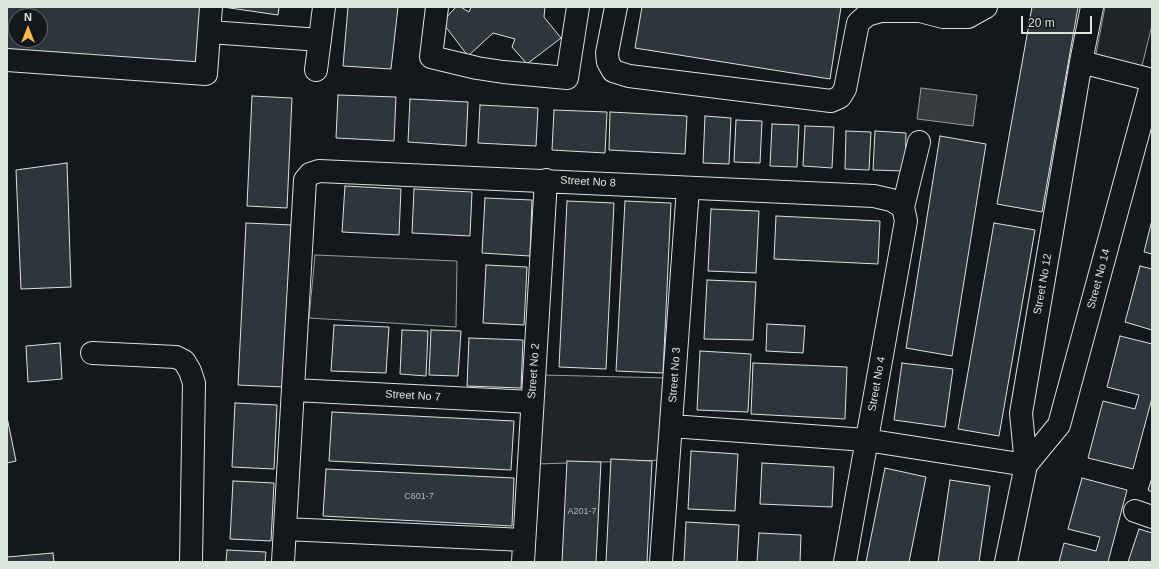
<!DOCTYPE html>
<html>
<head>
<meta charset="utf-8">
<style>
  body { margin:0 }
  #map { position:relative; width:1159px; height:569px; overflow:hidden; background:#14181c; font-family:Arial,sans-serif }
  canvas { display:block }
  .frame { position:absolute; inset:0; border:8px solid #d8e6dc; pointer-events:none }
  .north { position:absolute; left:8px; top:8px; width:40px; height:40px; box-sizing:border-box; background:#14181c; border:1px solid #626a69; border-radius:50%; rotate:0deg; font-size:11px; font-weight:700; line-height:16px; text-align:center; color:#d8e6dc }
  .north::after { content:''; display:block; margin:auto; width:14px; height:18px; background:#ffb74d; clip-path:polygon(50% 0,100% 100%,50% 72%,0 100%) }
  .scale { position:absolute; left:1021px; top:16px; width:71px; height:18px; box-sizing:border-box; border:2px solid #d8e6dc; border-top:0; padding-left:5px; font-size:12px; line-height:14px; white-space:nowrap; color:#d8e6dc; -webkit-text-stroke:3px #14181c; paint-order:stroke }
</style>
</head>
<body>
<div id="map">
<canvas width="1159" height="569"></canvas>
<div class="frame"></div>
<div class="north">N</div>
<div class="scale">20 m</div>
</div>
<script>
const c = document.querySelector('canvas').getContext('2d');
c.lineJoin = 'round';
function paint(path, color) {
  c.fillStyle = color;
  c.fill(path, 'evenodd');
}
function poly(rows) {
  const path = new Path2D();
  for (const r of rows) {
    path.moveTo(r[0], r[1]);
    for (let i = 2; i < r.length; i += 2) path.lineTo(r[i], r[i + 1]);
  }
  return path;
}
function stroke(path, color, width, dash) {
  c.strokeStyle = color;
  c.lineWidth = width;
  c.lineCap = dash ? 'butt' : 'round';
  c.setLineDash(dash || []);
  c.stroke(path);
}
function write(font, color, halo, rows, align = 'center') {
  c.font = font + ' Arial,sans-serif';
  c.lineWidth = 3;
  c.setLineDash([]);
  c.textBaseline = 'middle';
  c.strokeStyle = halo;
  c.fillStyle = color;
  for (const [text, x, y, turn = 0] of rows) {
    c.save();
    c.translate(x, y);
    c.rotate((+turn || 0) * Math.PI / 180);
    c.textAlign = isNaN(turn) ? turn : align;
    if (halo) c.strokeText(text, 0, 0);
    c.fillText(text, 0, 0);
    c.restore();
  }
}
const green = poly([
  [1105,7,1152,7,1152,25,1141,70,1095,59,1105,7],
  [315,255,457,261,456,327,309,318,315,255],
  [541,375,669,378,665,460,537,464,541,375]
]);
paint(green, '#202428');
stroke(green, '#939e99', 1);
const water = poly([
  [921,88,977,95,973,126,917,119,921,88]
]);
paint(water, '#363b3e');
stroke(water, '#939e99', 1);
const building = poly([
  [7,7,202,7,198,64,7,51,7,7],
  [16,16,40,16,40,40,16,40,16,16],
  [223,7,279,7,278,15,223,7],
  [348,7,398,7,391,69,343,66,348,7],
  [456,7,461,7,469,12,471,7,545,7,544,17,561,38,527,64,512,47,515,39,493,33,468,56,442,22,456,7],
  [642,7,841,7,830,79,635,48,642,7],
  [1032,7,1078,7,1042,212,997,204,1032,7],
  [338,95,396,97,394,141,336,138,338,95],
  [252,96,292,98,287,208,247,206,252,96],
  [410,99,468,102,466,146,408,142,410,99],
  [480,105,538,108,536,146,478,143,480,105],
  [554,110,607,112,605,153,552,150,554,110],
  [610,112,687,116,685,154,609,150,610,112],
  [705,116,731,118,729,164,703,163,705,116],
  [736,120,762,121,760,163,734,162,736,120],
  [772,124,799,125,797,167,770,166,772,124],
  [805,126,834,127,832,168,803,166,805,126],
  [846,131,871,132,869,170,845,169,846,131],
  [875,131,906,133,905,171,873,170,875,131],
  [940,136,986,144,952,356,906,348,940,136],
  [67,163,71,287,21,289,16,170,67,163],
  [345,186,401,189,399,235,342,232,345,186],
  [414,189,472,192,470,236,412,233,414,189],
  [485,198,532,200,530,256,482,253,485,198],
  [567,201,614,203,606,369,559,367,567,201],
  [625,201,671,203,663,373,616,371,625,201],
  [711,209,759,211,756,273,708,271,711,209],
  [776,216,880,221,878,264,774,259,776,216],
  [1152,220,1152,254,1144,252,1152,220],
  [246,223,292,225,284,387,238,385,246,223],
  [994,223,1035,230,999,436,958,429,994,223],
  [486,265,527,267,524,325,483,323,486,265],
  [1140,266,1152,269,1152,330,1125,322,1140,266],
  [707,280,756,282,753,340,704,339,707,280],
  [767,324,805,326,803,353,766,351,767,324],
  [334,325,389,327,386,373,331,371,334,325],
  [402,330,428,331,426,376,400,374,402,330],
  [431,330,461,331,458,376,429,375,431,330],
  [1120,336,1152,344,1152,398,1133,469,1088,458,1103,401,1135,409,1139,395,1107,387,1120,336],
  [469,338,523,340,521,388,467,386,469,338],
  [60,343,62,379,28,382,26,346,60,343],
  [700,351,751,354,748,412,697,410,700,351],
  [753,363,847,367,845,419,751,414,753,363],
  [902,363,953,369,945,427,894,420,902,363],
  [235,403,277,405,274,469,232,467,235,403],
  [332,412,514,421,511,470,329,461,332,412],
  [7,417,16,461,7,463,7,417],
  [691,451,738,454,735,511,688,509,691,451],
  [611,459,652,461,647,562,606,562,611,459],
  [567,461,601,462,596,562,562,562,567,461],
  [762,463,834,467,832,507,760,504,762,463],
  [885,468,926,477,909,562,866,562,885,468],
  [326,469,514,478,512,526,323,516,326,469],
  [1082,478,1127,490,1108,562,1059,562,1064,543,1096,551,1100,537,1068,529,1082,478],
  [1152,478,1152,492,1148,490,1152,478],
  [950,480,990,486,979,562,938,562,950,480],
  [233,481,274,483,271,541,230,539,233,481],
  [686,522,739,525,737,562,684,562,686,522],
  [1139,529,1152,533,1152,562,1128,562,1139,529],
  [759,533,801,535,800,562,757,562,759,533],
  [227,550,266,552,265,562,226,562,227,550],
  [53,553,54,562,7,562,7,557,53,553]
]);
paint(building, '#2c363c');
stroke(building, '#d8e6dc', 1);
const minor = poly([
  [437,7,431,57,477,68,503,72,567,78,578,7],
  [616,7,607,53,608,62,613,71,629,76,831,101,840,97,845,89,858,23,867,15,881,11,920,11,943,17,968,17,986,7],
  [210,32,320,40],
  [7,60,206,74,211,7],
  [1081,62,1152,80],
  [316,70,324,7],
  [903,207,919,142],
  [92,353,176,357,184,361,190,371,194,383,191,562],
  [294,390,532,402],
  [671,426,866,440,1026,465],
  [1026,465,1059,425,1152,82],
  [1135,511,1152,517],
  [285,529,524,540],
  [283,562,305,180,310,174,319,171,874,196,891,200,903,207,906,221,845,562],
  [523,562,546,180],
  [661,562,688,188],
  [1006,562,1026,465,1021,413,1081,62,1092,7]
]);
stroke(minor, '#d8e6dc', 24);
stroke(minor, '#14181c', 22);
write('9px', '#adbab4', null, [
  ["C601-7",419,497],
  ["A201-7",582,512]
]);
write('11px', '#d8e6dc', '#14181c', [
  ["Street No 8",588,182,3],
  ["Street No 14",1099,279,-75],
  ["Street No 12",1043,284,-80],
  ["Street No 2",534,371,-86],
  ["Street No 3",675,375,-86],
  ["Street No 4",877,384,-80],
  ["Street No 7",413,396,3]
]);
</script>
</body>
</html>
